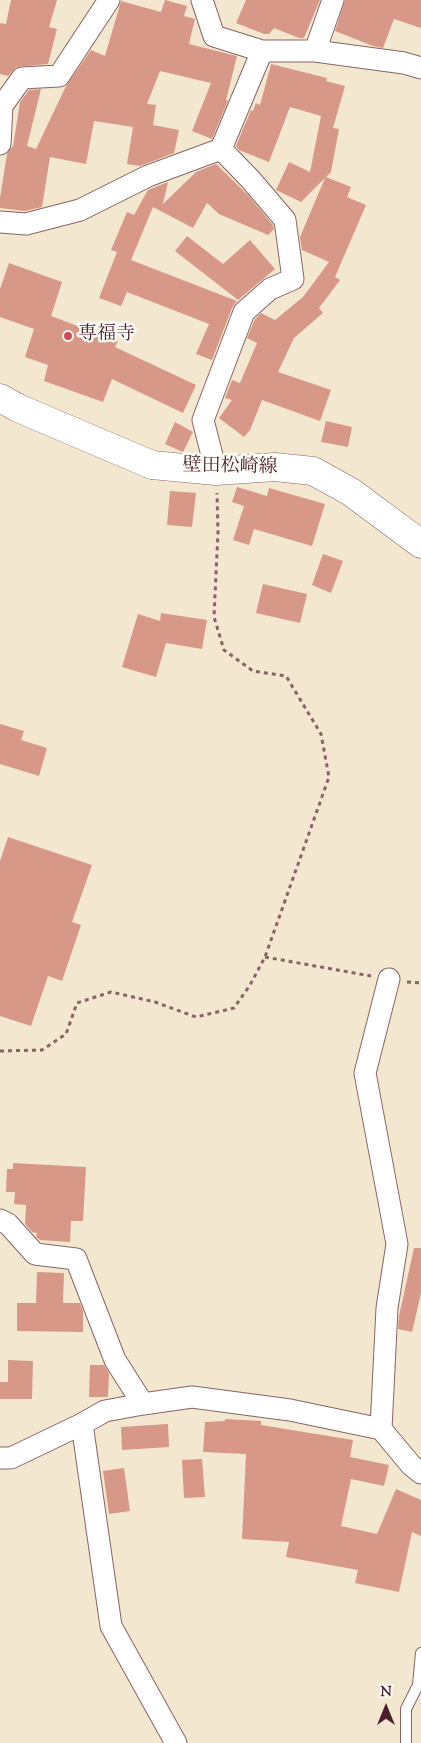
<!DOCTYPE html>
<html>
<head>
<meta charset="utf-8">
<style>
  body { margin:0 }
  #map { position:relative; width:421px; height:1743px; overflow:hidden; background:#f4e7cf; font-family:"Sorts Mill Goudy",serif }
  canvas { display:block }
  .north { position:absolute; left:361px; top:1683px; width:50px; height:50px; -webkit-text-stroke:4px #fdfcf7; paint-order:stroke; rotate:0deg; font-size:14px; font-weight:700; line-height:20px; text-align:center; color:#4a1f2b }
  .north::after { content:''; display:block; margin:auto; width:18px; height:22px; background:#4a1f2b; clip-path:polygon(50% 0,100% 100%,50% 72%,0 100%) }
</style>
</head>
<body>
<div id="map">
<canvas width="421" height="1743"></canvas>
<div class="north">N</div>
</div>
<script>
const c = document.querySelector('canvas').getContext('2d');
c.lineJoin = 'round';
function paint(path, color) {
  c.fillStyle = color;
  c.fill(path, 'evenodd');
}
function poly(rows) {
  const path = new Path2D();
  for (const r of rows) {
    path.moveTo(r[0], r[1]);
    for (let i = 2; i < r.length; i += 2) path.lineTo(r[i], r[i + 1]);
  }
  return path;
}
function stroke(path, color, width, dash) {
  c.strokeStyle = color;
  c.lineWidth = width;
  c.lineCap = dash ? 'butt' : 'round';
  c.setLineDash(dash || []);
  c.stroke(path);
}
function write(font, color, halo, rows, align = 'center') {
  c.font = font + ' "Sorts Mill Goudy","Noto Serif JP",serif';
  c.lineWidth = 5;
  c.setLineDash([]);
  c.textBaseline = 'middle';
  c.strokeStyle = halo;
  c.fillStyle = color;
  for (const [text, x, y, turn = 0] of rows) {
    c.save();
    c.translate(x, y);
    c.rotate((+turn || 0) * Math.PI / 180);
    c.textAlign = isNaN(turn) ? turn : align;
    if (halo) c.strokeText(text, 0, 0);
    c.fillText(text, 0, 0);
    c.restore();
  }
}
paint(poly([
  [11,0,57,0,49,27,57,29,48,64,16,67,8,76,0,74,0,23,6,24],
  [165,0,187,6,184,16,195,19,189,44,237,56,226,100,228,101,212,139,192,131,211,83,160,71,147,104,156,105,153,125,179,130,174,153,140,166,127,164,133,127,94,121,86,164,50,157,42,207,25,211,0,208,0,198,7,154,12,147,13,147,20,102,29,90,41,89,27,146,36,149,66,86,91,50,105,56,121,1,161,12],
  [246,0,320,0,304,38,299,38,274,28,269,34,264,34,236,23],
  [345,0,421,0,421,28,394,19,383,48,373,46,335,31],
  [271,64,327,78,326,81,345,86,333,128,339,129,331,172,326,177,351,187,347,197,366,205,335,277,340,280,319,308,323,313,294,338,278,372,331,390,320,421,262,400,250,430,244,437,219,418,232,400,225,398,232,380,240,383,257,343,247,338,255,319,261,313,275,320,303,297,329,262,302,250,300,237,325,178,301,202,276,190,289,162,310,172,321,116,290,107,269,162,239,150,236,146,251,110,253,111,256,103,260,105],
  [216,164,248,195,273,225,274,229,268,235,219,214,207,203,193,228,153,207,131,260,237,301,232,308,212,360,196,354,209,324,127,292,121,306,99,298,117,252,111,250,127,212,134,215,148,190,168,182,163,204,196,172],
  [187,236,223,264,250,240,275,269,238,300,175,251],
  [9,263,62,282,51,316,118,341,115,347,196,385,183,413,112,379,103,402,44,381,48,365,25,357,34,329,0,317,0,289],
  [326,421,352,427,348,447,321,442],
  [175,422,193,432,183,452,165,444],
  [237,487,267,496,269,488,325,504,312,546,254,529,249,545,233,540,244,506,232,502],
  [170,491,196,493,192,527,167,525],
  [323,554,343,561,331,593,312,585],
  [263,584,307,594,300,623,256,613],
  [161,613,207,620,202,649,166,643,156,677,122,667,138,614,160,621],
  [0,724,24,731,21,740,47,748,39,776,0,764],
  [8,837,92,865,72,922,81,925,62,981,48,976,31,1026,0,1016,0,861],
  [13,1163,86,1167,83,1221,71,1221,70,1242,40,1240,36,1237,37,1233,32,1232,25,1224,26,1205,14,1204,15,1192,6,1192,7,1169,13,1169],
  [414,1248,421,1248,421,1293,412,1332,398,1329,399,1316],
  [37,1272,64,1273,63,1303,80,1303,83,1311,83,1332,17,1331,17,1303,36,1303],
  [8,1360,33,1361,32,1399,0,1399,0,1382,8,1382],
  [90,1365,104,1365,109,1373,108,1397,89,1397],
  [225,1419,261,1421,261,1425,353,1440,350,1457,389,1465,384,1486,351,1479,341,1526,377,1534,396,1489,421,1500,421,1536,412,1532,399,1592,355,1583,358,1570,286,1557,289,1542,242,1539,246,1454,203,1452,205,1422,225,1421],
  [168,1424,169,1447,122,1450,121,1427],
  [202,1459,205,1497,184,1498,182,1460],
  [124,1468,130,1511,109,1514,103,1471]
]), '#d79888');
const service = poly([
  [406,1743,406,1709,418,1685,421,1653]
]);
const minor = poly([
  [202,0,214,36,262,51,315,51,404,63,421,68],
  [315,51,333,0],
  [0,144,2,106,22,78,59,76,109,0],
  [0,222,26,224,80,210,148,176,221,149,262,51],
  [216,471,203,420,244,312,270,289,293,279,285,220,251,180,221,149],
  [0,1220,8,1224,35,1254,76,1259,115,1360,143,1404],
  [82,1424,111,1626,176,1743],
  [381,1429,387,1308,397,1244,365,1073,389,979],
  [0,1458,11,1458,82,1424,105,1411,143,1404,192,1397,290,1410,381,1429,411,1465,421,1473]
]);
const secondary = poly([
  [0,398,18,408,152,465,216,471,275,467,313,471,351,492,421,544]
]);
stroke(service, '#866564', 12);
stroke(minor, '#866564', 23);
stroke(secondary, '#866564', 29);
stroke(poly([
  [265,957,371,976],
  [407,982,421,983],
  [0,1051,42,1050,66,1034,77,1003,111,992,155,1002,196,1017,234,1008,250,985,265,957,329,777,321,734,286,676,253,671,224,650,214,617,218,532,217,493]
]), '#866564', 3, [4, 4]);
stroke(service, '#fff', 10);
stroke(minor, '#fff', 21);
stroke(secondary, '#fff', 28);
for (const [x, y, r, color] of [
  [68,336,5,"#d1495b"]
]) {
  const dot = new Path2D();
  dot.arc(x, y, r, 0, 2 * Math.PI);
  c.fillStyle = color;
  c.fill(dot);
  stroke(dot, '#fdfcf7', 2);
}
write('19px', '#4a1f2b', '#fdfcf7', [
  ["専福寺",78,336]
], 'left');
write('19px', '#4a1f2b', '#fdfcf7', [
  ["壁田松崎線",230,468,1]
]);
</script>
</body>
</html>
